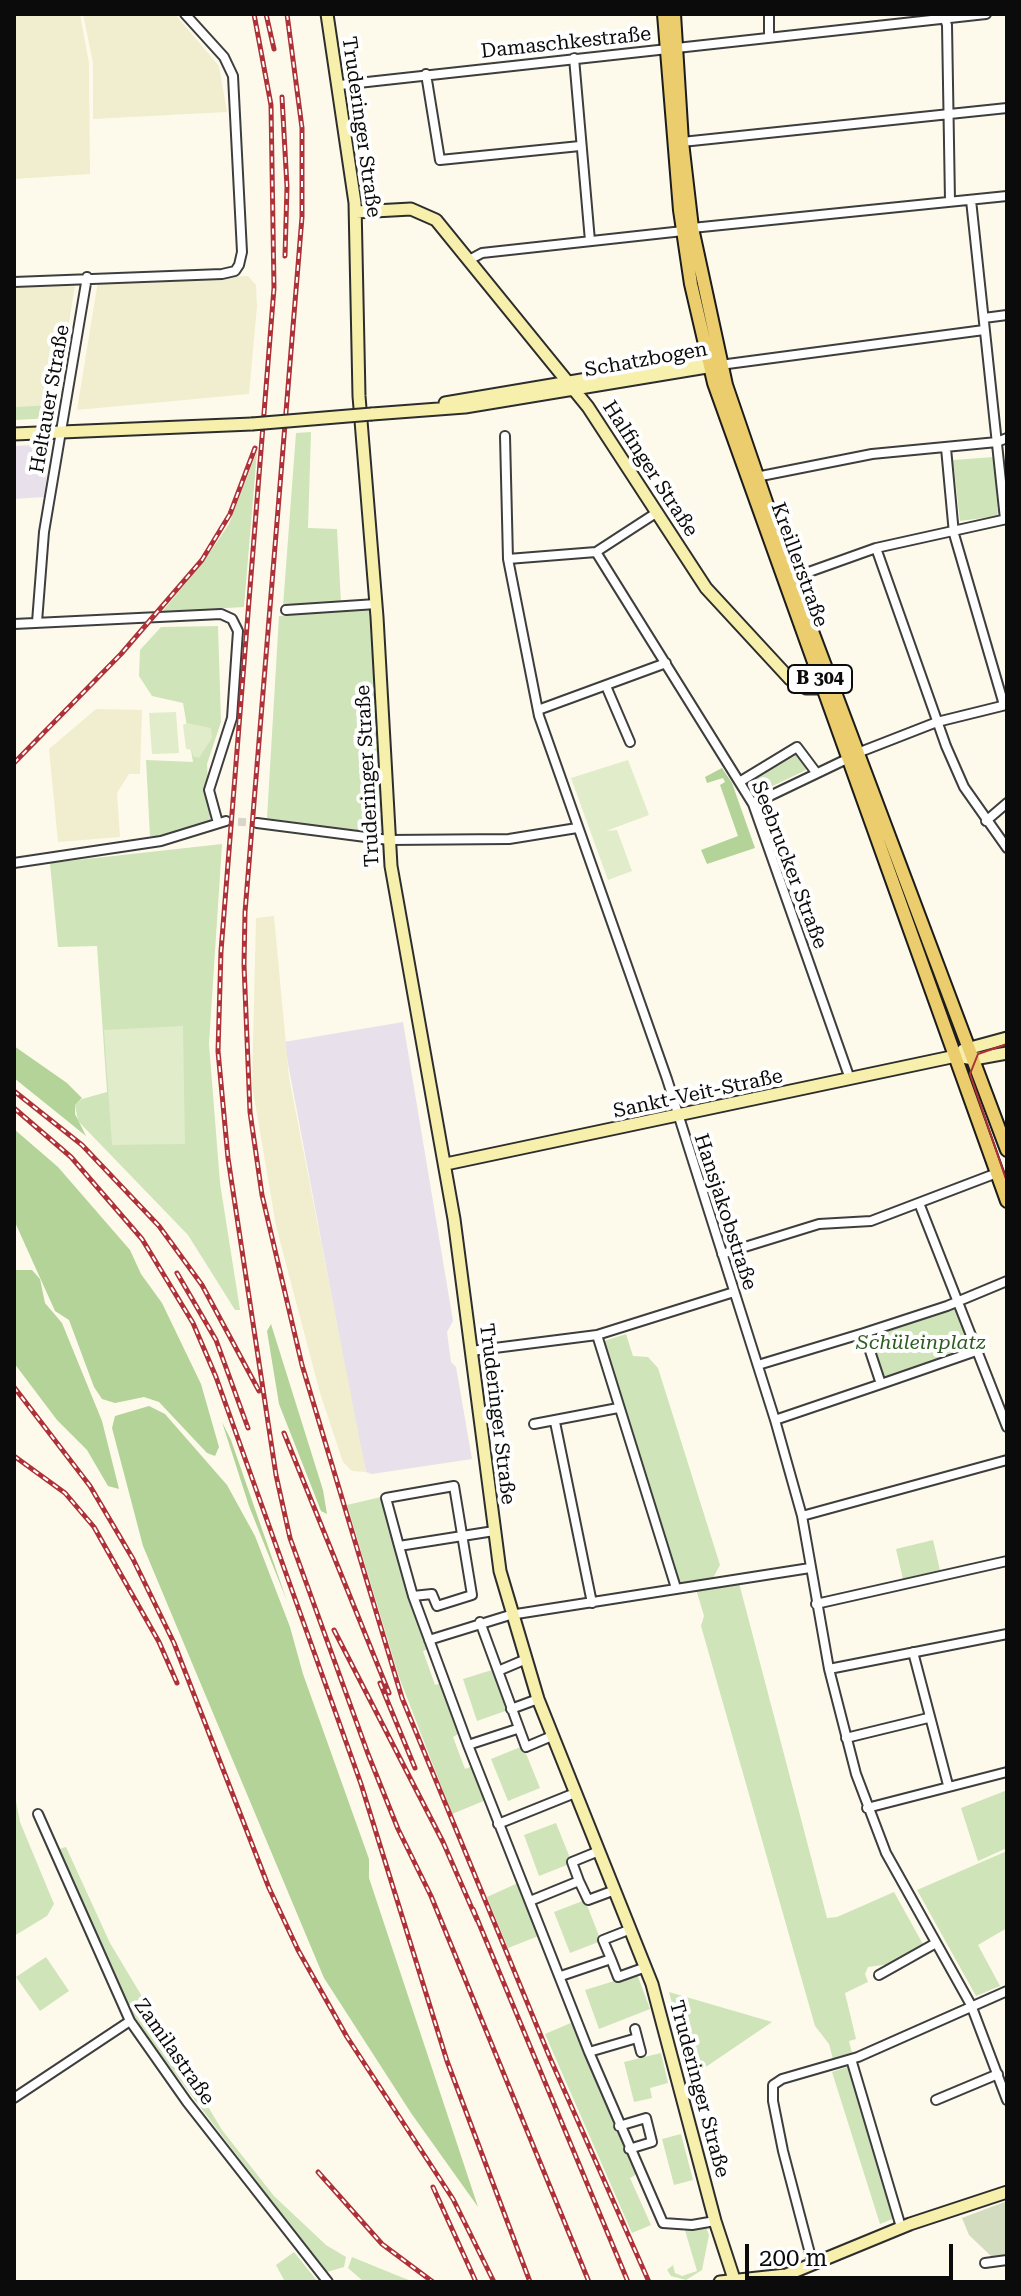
<!DOCTYPE html>
<html>
<head>
<meta charset="utf-8">
<style>
  body { margin:0 }
  #map { position:relative; width:1021px; height:2296px; overflow:hidden; background:#fdfaeb; font-family:"Roboto Serif",serif }
  canvas { display:block }
  .frame { position:absolute; inset:0; border:16px solid #0b0b0b; pointer-events:none }
  .scale { position:absolute; left:745px; top:2244px; width:208px; height:36px; box-sizing:border-box; border:4px solid #0b0b0b; border-top:0; padding-left:10px; font-size:24px; line-height:28px; white-space:nowrap; color:#0b0b0b; -webkit-text-stroke:6px #fff; paint-order:stroke }
</style>
</head>
<body>
<div id="map">
<canvas width="1021" height="2296"></canvas>
<div class="frame"></div>
<div class="scale">200 m</div>
</div>
<script>
const c = document.querySelector('canvas').getContext('2d');
c.lineJoin = 'round';
function paint(path, color) {
  c.fillStyle = color;
  c.fill(path, 'evenodd');
}
function poly(rows) {
  const path = new Path2D();
  for (const r of rows) {
    path.moveTo(r[0], r[1]);
    for (let i = 2; i < r.length; i += 2) path.lineTo(r[i], r[i + 1]);
  }
  return path;
}
function stroke(path, color, width, dash) {
  c.strokeStyle = color;
  c.lineWidth = width;
  c.lineCap = dash ? 'butt' : 'round';
  c.setLineDash(dash || []);
  c.stroke(path);
}
function write(font, color, halo, rows, align = 'center') {
  c.font = font + ' "Roboto Serif",serif';
  c.lineWidth = 8;
  c.setLineDash([]);
  c.textBaseline = 'middle';
  c.strokeStyle = halo;
  c.fillStyle = color;
  for (const [text, x, y, turn = 0] of rows) {
    c.save();
    c.translate(x, y);
    c.rotate((+turn || 0) * Math.PI / 180);
    c.textAlign = isNaN(turn) ? turn : align;
    if (halo) c.strokeText(text, 0, 0);
    c.fillText(text, 0, 0);
    c.restore();
  }
}
paint(poly([
  [51,444,44,497,14,499,14,446],
  [403,1022,453,1321,447,1332,451,1362,456,1367,472,1459,372,1474,366,1472,355,1421,284,1042]
]), '#e8e0ea');
paint(poly([
  [14,14,80,14,89,63,90,174,14,179],
  [83,14,175,14,219,66,227,112,93,119,93,63],
  [248,276,256,285,257,306,249,394,77,410,98,281],
  [75,285,51,406,14,407,14,287],
  [96,709,142,710,140,774,129,774,117,793,120,837,58,842,49,749],
  [274,916,289,1077,366,1472,352,1471,343,1462,320,1393,276,1226,252,1085,256,918]
]), '#f0eece');
paint(poly([
  [75,285,52,418,14,420,14,407,52,405],
  [311,432,308,528,337,529,341,603,283,606,296,433],
  [257,451,244,607,162,612,204,561,229,524],
  [994,457,998,516,960,521,953,460],
  [372,609,381,831,373,834,267,818,279,616],
  [218,626,221,722,207,764,210,821,165,836,150,836,146,760,193,762,183,703,152,696,139,676,140,650,161,627],
  [793,753,799,753,808,764,806,770,754,795,748,780],
  [222,844,209,1044,220,1183,240,1310,235,1310,188,1235,78,1121,75,1105,82,1099,107,1092,97,946,58,947,50,863],
  [956,1306,975,1352,880,1382,865,1335],
  [626,1334,633,1356,648,1357,658,1368,720,1565,713,1578,679,1583,677,1580,604,1341],
  [381,1497,409,1597,428,1649,423,1651,435,1685,442,1683,460,1733,453,1737,465,1769,473,1766,486,1800,452,1814,399,1677,347,1505],
  [933,1540,940,1570,903,1579,896,1549],
  [739,1583,827,1918,837,1917,894,1892,924,1946,890,1964,868,1967,865,1974,868,1982,845,1993,856,2039,849,2041,852,2053,833,2059,829,2044,815,2026,701,1626,704,1616,696,1589],
  [495,1669,508,1710,477,1721,463,1679],
  [523,1746,540,1788,508,1801,491,1759],
  [1005,1791,1007,1848,978,1861,961,1808],
  [16,1801,20,1822,54,1904,47,1916,14,1936],
  [556,1823,572,1863,539,1876,524,1835],
  [66,1847,110,1943,222,2130,274,2196,326,2245,346,2257,344,2267,327,2272,318,2262,144,2033,109,1969,59,1849],
  [1007,1851,1007,1928,978,1945,1000,1986,976,1996,917,1890],
  [520,1882,541,1935,508,1948,487,1897],
  [585,1900,601,1941,570,1953,554,1912],
  [46,1957,69,1991,40,2011,16,1977],
  [637,1974,650,2009,599,2029,585,1990],
  [669,1992,772,2022,691,2077],
  [573,2022,637,2174,630,2178,651,2225,632,2233,545,2034],
  [661,2053,668,2083,650,2088,652,2098,634,2102,624,2062],
  [850,2066,895,2218,880,2224,832,2072],
  [681,2134,693,2180,674,2185,662,2139],
  [684,2227,706,2227,709,2235,702,2270,686,2280,671,2276,667,2270,673,2265,675,2273,682,2276,697,2271],
  [294,2252,318,2282,285,2282,276,2265],
  [352,2257,396,2275,414,2282,364,2282,348,2268]
]), '#cfe4b9');
paint(poly([
  [722,768,732,783,755,848,707,864,701,850,738,836,720,785,725,782,723,778,707,783,705,777],
  [14,1046,67,1083,82,1098,75,1105,75,1114,86,1136,14,1078],
  [14,1129,58,1167,130,1250,141,1274,162,1303,201,1384,219,1447,215,1456,207,1453,159,1402,144,1397,115,1403,102,1399,94,1387,69,1320,55,1311,14,1220],
  [14,1270,32,1270,40,1279,45,1303,62,1323,102,1421,119,1489,108,1486,87,1450,57,1420,14,1363],
  [271,1324,323,1490,327,1514,321,1511,279,1404,267,1331],
  [149,1406,165,1414,227,1485,255,1536,290,1627,303,1674,369,1859,369,1878,478,2207,411,2113,324,1978,143,1546,112,1428,115,1416],
  [222,1422,231,1440,287,1601,249,1506]
]), '#b3d399');
paint(poly([
  [1007,2201,1007,2253,993,2258,969,2235,962,2218]
]), '#d3dcbf');
paint(poly([
  [176,712,179,753,152,754,149,713],
  [187,723,211,728,212,738,199,758,193,756,192,750,186,749,183,725],
  [628,760,649,815,606,831,617,830,632,871,608,880,571,778],
  [183,1026,185,1144,112,1145,104,1030]
]), '#e0ecca');
stroke(poly([
  [226,821,257,823]
]), '#d9d6c9', 8, [8, 4]);
const street = poly([
  [943,14,947,25,950,201],
  [769,37,769,14],
  [574,58,590,241],
  [426,74,440,160,580,146],
  [340,85,986,14],
  [682,142,1007,108],
  [971,200,1005,519],
  [692,228,1007,196],
  [469,260,482,253,683,231],
  [14,282,222,274,235,271,239,265,242,252,233,76,224,57,185,14],
  [984,318,1007,315],
  [720,365,984,330],
  [505,436,508,559,539,716,667,1079,775,1420,802,1516,829,1669,856,1774,886,1853,971,2005,1007,2100],
  [946,448,954,534,1004,705],
  [756,477,872,454,997,442,1007,438],
  [876,548,946,746,964,787,1007,848],
  [596,552,753,804,850,1079],
  [508,559,596,552,656,513],
  [792,578,876,548,1007,519],
  [286,610,376,604],
  [37,622,44,532,87,277],
  [14,624,221,614,232,619,238,631,232,718,209,790,218,823],
  [606,686,630,742],
  [538,710,666,663],
  [860,752,937,722,1006,705],
  [741,781,797,747,815,771],
  [753,804,849,758],
  [986,821,1007,803],
  [257,823,389,840,509,839,577,828],
  [14,863,161,841,226,821],
  [919,1203,1007,1427],
  [722,1254,819,1224,871,1221,997,1173],
  [597,1335,676,1588],
  [979,1350,881,1384,864,1333,947,1306,1007,1281],
  [471,1351,597,1335,734,1292],
  [758,1365,864,1333],
  [775,1420,881,1384],
  [555,1422,592,1603],
  [534,1424,618,1408],
  [802,1516,1007,1460],
  [494,1531,399,1546,413,1596,468,1745,589,2052,663,2223,692,2225,715,2221],
  [399,1546,386,1498,454,1486,472,1595,437,1606,432,1594,413,1596],
  [816,1604,1007,1561],
  [480,1622,526,1747,552,1736],
  [429,1640,510,1615,810,1568],
  [913,1652,948,1785],
  [829,1669,1007,1634],
  [498,1671,524,1660],
  [511,1709,538,1699],
  [846,1738,928,1718],
  [468,1745,517,1729],
  [867,1808,1007,1772],
  [38,1814,130,2021,187,2102,328,2282],
  [498,1824,575,1793],
  [599,1851,572,1862,579,1881,588,1900,615,1890],
  [530,1901,579,1881],
  [631,1929,603,1940,611,1959,618,1977,646,1967],
  [879,1975,936,1943],
  [561,1976,611,1959],
  [635,2029,641,2052],
  [589,2052,637,2038],
  [851,2059,901,2227],
  [14,2098,130,2021],
  [936,2100,998,2074],
  [619,2126,646,2118,652,2142,629,2149],
  [985,2263,1007,2260],
  [813,2265,783,2151,773,2101,773,2085,782,2079,858,2057,1007,1991]
]);
const secondary = poly([
  [327,14,355,203,359,396,377,617,391,866,454,1219,500,1571,538,1699,652,1984,715,2221,735,2282],
  [356,212,411,209,436,220,588,407,706,588,790,679,806,688,823,688],
  [445,403,688,362,716,364],
  [372,414,465,407,719,365],
  [14,434,252,424],
  [963,1050,1007,1038],
  [446,1164,956,1056,974,1059,1007,1053],
  [720,2282,786,2275,910,2224,1007,2192]
]);
const primary = poly([
  [664,14,680,210,691,284,714,383,1007,1201],
  [674,14,682,142,692,228,726,385,792,578,1007,1150]
]);
stroke(street, '#3e3e3e', 12);
stroke(secondary, '#2d2d2d', 15);
stroke(primary, '#1c1c1c', 16);
stroke(street, '#fff', 8);
stroke(secondary, '#f7efac', 11);
stroke(primary, '#ebcd6d', 12);
stroke(poly([
  [1007,1044,978,1054,970,1074,1007,1182]
]), '#ad3137', 2);
const rail = poly([
  [254,14,271,105,274,288,221,951,218,1051,228,1158,276,1475,290,1538,368,1754,398,1829,431,1896,589,2282],
  [266,14,274,49],
  [287,14,302,128,302,217,245,912,244,965,250,1112,262,1195,302,1365,402,1698,550,2058,649,2282],
  [282,97,287,187,285,256],
  [14,763,121,654,202,560,230,514,255,448],
  [14,1091,82,1145,159,1226,202,1285,259,1391],
  [14,1108,71,1157,142,1239,193,1323,216,1377,361,1784,447,2061,530,2282],
  [177,1273,216,1340,248,1428],
  [14,1387,90,1486,133,1559,174,1643,269,1888,298,1950,347,2037,453,2199,494,2282],
  [284,1433,389,1693],
  [14,1456,65,1493,94,1527,159,1642,177,1683],
  [334,1630,443,1842,477,1920],
  [380,1683,415,1768],
  [473,1909,628,2282],
  [318,2172,382,2244,433,2282],
  [433,2187,476,2282]
]);
stroke(rail, '#ad3137', 5);
stroke(rail, '#fff', 2, [6]);
const secondaryBridge = poly([
  [252,424,372,414]
]);
stroke(secondaryBridge, '#2d2d2d', 15, []);
stroke(secondaryBridge, '#f7efac', 11);
for (const [x, y, w] of [
  [820,679,64]
]) {
  const box = new Path2D();
  box.roundRect(x - w / 2, y - 14, w, 28, 6);
  c.fillStyle = '#fff';
  c.fill(box);
  stroke(box, '#0b0b0b', 2);
}
write('bold 18px', '#0b0b0b', null, [
  ["B 304",820,679]
]);
write('20px', '#0b0b0b', '#fff', [
  ["Damaschkestraße",566,43,-6],
  ["Truderinger Straße",361,127,82],
  ["Schatzbogen",646,360,-10],
  ["Heltauer Straße",50,399,-80],
  ["Halfinger Straße",650,469,57],
  ["Kreillerstraße",799,565,70],
  ["Truderinger Straße",368,776,-93],
  ["Seebrucker Straße",789,865,69],
  ["Sankt-Veit-Straße",698,1094,-12],
  ["Hansjakobstraße",725,1212,72],
  ["Truderinger Straße",497,1414,83],
  ["Zamilastraße",174,2052,55],
  ["Truderinger Straße",699,2089,75]
]);
write('italic 20px', '#2e5c22', '#fff', [
  ["Schüleinplatz",921,1343]
]);
</script>
</body>
</html>
